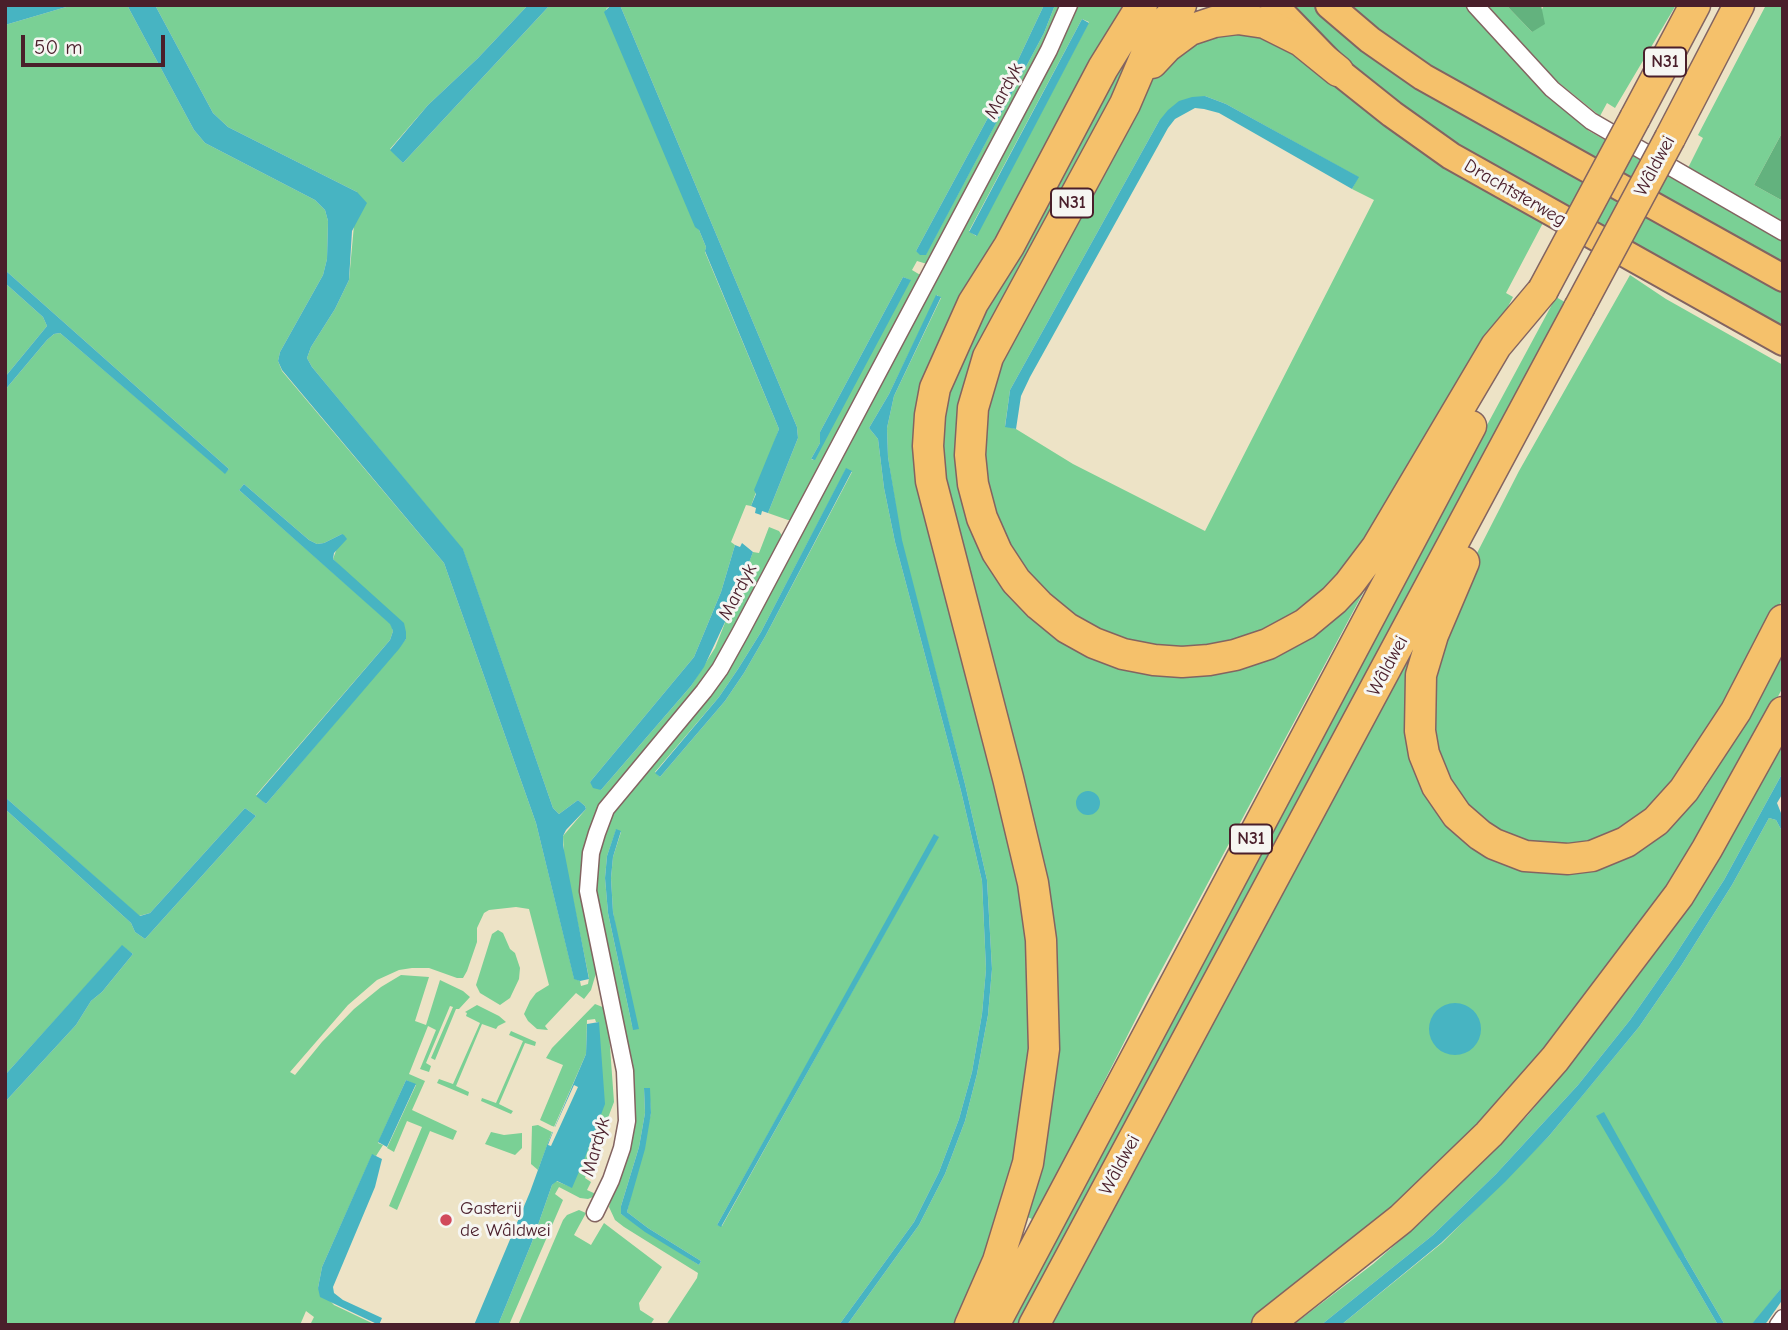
<!DOCTYPE html>
<html>
<head>
<meta charset="utf-8">
<style>
  body { margin:0 }
  #map { position:relative; width:1788px; height:1330px; overflow:hidden; background:#ede3c6; font-family:"Comic Neue",sans-serif }
  canvas { display:block }
  .frame { position:absolute; inset:0; border:7px solid #4a1f2b; pointer-events:none }
  .scale { position:absolute; left:21px; top:35px; width:144px; height:32px; box-sizing:border-box; border:4px solid #4a1f2b; border-top:0; padding-left:9px; font-size:21px; line-height:24px; white-space:nowrap; color:#4a1f2b; -webkit-text-stroke:5px #f6f6f2; paint-order:stroke }
</style>
</head>
<body>
<div id="map">
<canvas width="1788" height="1330"></canvas>
<div class="frame"></div>
<div class="scale">50 m</div>
</div>
<script>
const c = document.querySelector('canvas').getContext('2d');
c.lineJoin = 'round';
function paint(path, color) {
  c.fillStyle = color;
  c.fill(path, 'evenodd');
}
function poly(rows) {
  const path = new Path2D();
  for (const r of rows) {
    if (r.length === 3) {
      path.moveTo(r[0] + r[2], r[1]);
      path.arc(r[0], r[1], r[2], 0, 2 * Math.PI);
      continue;
    }
    path.moveTo(r[0], r[1]);
    for (let i = 2; i < r.length; i += 2) path.lineTo(r[i], r[i + 1]);
  }
  return path;
}
function stroke(path, color, width, dash) {
  c.strokeStyle = color;
  c.lineWidth = width;
  c.lineCap = dash ? 'butt' : 'round';
  c.setLineDash(dash || []);
  c.stroke(path);
}
function write(font, color, halo, rows, align = 'center') {
  c.font = font + ' "Comic Neue",sans-serif';
  c.lineWidth = 6;
  c.setLineDash([]);
  c.textBaseline = 'middle';
  c.strokeStyle = halo;
  c.fillStyle = color;
  for (const [text, x, y, turn = 0] of rows) {
    c.save();
    c.translate(x, y);
    c.rotate((+turn || 0) * Math.PI / 180);
    c.textAlign = isNaN(turn) ? turn : align;
    if (halo) c.strokeText(text, 0, 0);
    c.fillText(text, 0, 0);
    c.restore();
  }
}
paint(poly([
  [73,5,127,5,194,130,205,143,315,200,325,210,328,221,327,259,323,275,280,352,278,361,282,371,444,563,536,823,574,978,580,981,581,986,588,984,589,978,564,856,563,836,586,809,585,806,578,800,559,814,553,808,463,550,312,367,307,358,311,347,335,309,349,280,357,192,228,127,213,113,155,5,528,5,478,58,428,105,390,149,403,163,550,5,611,5,606,9,699,230,706,247,705,252,779,429,751,506,746,505,731,542,735,545,721,592,694,657,590,782,601,790,691,686,715,648,753,552,759,553,769,527,779,531,785,540,716,666,595,813,598,819,593,831,597,970,591,990,584,999,576,993,545,1026,548,1030,537,1029,528,1021,524,1014,530,1001,536,993,549,985,529,909,516,907,489,910,484,913,477,928,477,942,467,971,463,978,457,978,429,968,412,968,399,970,377,980,348,1005,290,1072,295,1075,322,1042,354,1009,381,987,401,975,429,977,415,1021,426,1025,440,980,463,991,470,997,459,1009,456,1009,435,1060,431,1058,453,1007,450,1006,426,1063,431,1066,429,1072,420,1069,436,1030,428,1026,409,1074,425,1081,412,1110,457,1131,453,1140,430,1131,397,1210,389,1206,422,1127,407,1121,394,1152,387,1148,416,1085,406,1080,378,1143,383,1145,376,1156,372,1155,322,1267,318,1288,334,1305,376,1325,310,1325,314,1317,306,1311,300,1325,5,1325,5,1102,76,1025,91,1001,102,992,133,954,122,946,5,1075,5,809,131,923,135,932,145,939,256,816,245,808,150,913,139,916,5,797,5,390,47,340,54,334,60,333,225,473,229,469,5,270,5,25],
  [244,484,309,540,317,544,324,543,342,534,333,559,406,639,266,804,256,795,390,640,393,631,391,624,239,490],
  [620,5,1044,5,1011,75,916,251,926,254,1044,33,1055,5,1065,5,927,264,917,261,912,270,922,276,792,520,788,520,768,513,798,438,797,427],
  [903,277,910,280,813,460,811,459,820,443,820,432],
  [1074,5,1128,5,925,415,1001,780,1037,998,1021,1162,962,1325,847,1325,919,1225,945,1174,965,1121,977,1074,988,1015,992,969,987,880,965,784,901,540,888,457,887,428,894,396,941,298,937,295,889,394,869,428,878,439,884,488,895,542,961,791,982,881,986,969,982,1014,972,1072,959,1119,939,1172,914,1222,839,1325,666,1325,697,1278,698,1273,624,1227,615,1220,609,1207,631,1120,593,891,596,852,612,811,707,693],
  [1082,19,1089,22,976,236,969,231],
  [846,469,852,472,766,635,744,673,725,701,660,777,655,772,719,697,738,669,761,632],
  [616,830,621,832,613,857,611,878,613,912,633,1030,608,913,605,878,607,856],
  [935,835,938,837,722,1226,717,1225],
  [649,1088,651,1113,627,1212,648,1228,701,1261,699,1265,621,1214,621,1206,639,1147,645,1113,644,1089],
  [1159,5,1165,13,990,337,975,516,1081,644,1242,660,1386,550,1148,995,1034,1220,1021,1214,1050,1023,942,493,942,415,957,367,988,306,1140,27],
  [1297,5,1312,5,1364,49,1783,290,1783,330,1446,141,1381,94,1290,11],
  [1344,5,1464,5,1548,94,1589,131,1783,239,1783,266,1398,48],
  [1485,5,1506,5,1532,32,1543,7,1541,5,1676,5,1615,108,1607,103,1600,116,1558,82],
  [1766,5,1783,5,1783,131,1754,185,1783,201,1783,226,1687,170,1703,138,1698,135],
  [1257,29,1544,221,1506,293,1513,297,1468,382,1386,524,1306,614,1207,654,1124,645,1045,599,1005,545,983,483,988,378,1161,62,1195,35],
  [1205,96,1226,104,1358,177,1352,189,1374,200,1205,531,1073,464,1016,429,1005,426,1010,390,1159,121],
  [1630,275,1666,299,1783,365,1783,598,1706,744,1661,805,1598,845,1512,842,1453,799,1425,707,1454,598,1519,471],
  [5,283,43,317,47,326,5,377],
  [1556,297,1570,305,1022,1325,1008,1325,1215,930],
  [1423,629,1418,756,1511,858,1670,827,1705,788,1723,758,1783,645,1783,687,1718,810,1673,883,1520,1091,1306,1286,1252,1325,1050,1325],
  [1783,735,1783,772,1724,880,1672,960,1630,1020,1578,1085,1496,1174,1433,1235,1321,1325,1293,1325,1373,1264,1420,1223,1487,1158,1528,1115,1569,1066,1647,964,1684,909],
  [1769,818,1776,820,1783,833,1783,1286,1758,1318,1751,1325,1725,1325,1684,1255,1679,1258,1718,1325,1341,1325,1442,1243,1549,1136,1639,1027,1681,966,1732,885],
  [498,930,503,933,510,949,515,953,520,968,519,979,510,998,500,1005,480,993,476,985,492,934],
  [595,1004,605,1008,613,1032,609,1033,614,1102,585,1178,591,1182,587,1190,598,1195,588,1199,580,1198,559,1187,555,1194,563,1200,509,1325,498,1325,532,1242,552,1185,556,1181,571,1187,599,1022,596,1022,595,1019,587,1020,586,1054,554,1127,540,1120,563,1065,546,1058,552,1048],
  [477,1005,499,1016,506,1022,498,1026,496,1029,482,1024,456,1086,469,1092,468,1096,437,1083,439,1079,453,1084,480,1023,466,1016,467,1013,465,1012],
  [511,1031,536,1042,535,1046,525,1043,499,1104,513,1111,511,1114,481,1101,482,1098,496,1103,523,1041,509,1035],
  [538,1125,552,1132,538,1170,531,1164,532,1126],
  [491,1132,504,1135,522,1133,522,1148,515,1155,485,1144],
  [579,1210,586,1213,574,1235,591,1245,604,1223,662,1267,639,1303,640,1310,654,1319,650,1325,518,1325,563,1220,567,1215]
]), '#7ad095');
paint(poly([
  [1506,5,1541,5,1545,24,1532,32],
  [1783,131,1783,201,1754,185]
]), '#63b27e');
paint(poly([
  [5,5,73,5,5,25],
  [127,5,155,5,213,113,228,127,357,192,367,203,352,231,349,280,335,309,311,347,307,358,312,367,463,549,553,808,559,814,578,800,585,806,586,809,566,830,563,836,563,845,589,979,580,981,574,979,536,823,444,563,282,370,278,361,280,352,323,275,327,259,328,221,325,210,315,200,205,143,194,130],
  [528,5,550,5,403,163,390,150,428,105,478,58],
  [611,5,620,5,797,427,798,438,768,513,762,511,761,515,755,513,756,508,751,506,756,494,754,490,779,429,705,251,706,247,699,230,695,227,604,12],
  [1044,5,1055,5,1044,33,926,255,920,255,916,251,1011,75],
  [1082,19,1089,23,977,236,969,232],
  [1205,96,1226,104,1359,177,1352,189,1219,113,1204,109,1195,108,1175,119,1168,128,1030,377,1021,396,1016,429,1005,427,1010,390,1159,121,1168,110,1179,101,1192,97],
  [5,270,229,469,225,474,60,333,54,334,47,340,5,390,5,377,47,326,43,317,5,283],
  [903,277,911,280,815,460,811,459,820,443,820,432],
  [936,295,941,297,894,396,887,428,888,457,902,540,965,784,987,880,992,969,988,1015,977,1074,965,1121,945,1174,919,1225,847,1325,839,1325,914,1222,939,1172,959,1119,972,1072,982,1014,986,969,982,881,961,791,895,542,884,488,878,439,869,428,889,394],
  [846,468,852,471,766,635,744,673,725,701,660,777,655,773,719,697,738,669,761,632],
  [244,484,309,540,317,544,324,543,342,534,344,535,347,539,334,553,333,559,404,623,406,632,406,639,399,649,266,804,256,796,390,640,393,631,390,624,239,490],
  [742,543,753,552,733,605,704,667,691,686,601,790,593,788,590,782,694,657,721,592,735,545,740,547],
  [1783,772,1783,793,1777,803,1783,818,1783,833,1776,820,1769,818,1732,885,1681,966,1639,1027,1583,1095,1549,1136,1505,1182,1441,1243,1341,1325,1321,1325,1433,1235,1496,1174,1578,1085,1630,1020,1672,960,1724,880],
  [1088,803,12],
  [5,797,140,916,150,913,245,808,256,816,145,939,135,932,131,923,5,809],
  [616,829,621,831,613,857,611,878,613,912,639,1029,633,1030,608,913,605,878,607,856],
  [934,834,939,837,721,1227,717,1225],
  [122,945,133,954,102,992,91,1001,76,1025,5,1102,5,1075],
  [1455,1029,26],
  [599,1022,605,1104,584,1160,572,1188,557,1181,552,1185,532,1242,498,1325,474,1325,530,1192,547,1145,586,1054,587,1024],
  [406,1080,416,1084,387,1147,378,1142],
  [644,1088,650,1088,651,1113,645,1149,627,1212,648,1228,701,1261,699,1265,645,1232,621,1214,621,1206,639,1147,645,1113],
  [1604,1112,1684,1255,1725,1325,1718,1325,1596,1116],
  [372,1154,382,1159,375,1187,333,1287,334,1293,343,1300,382,1318,379,1325,320,1297,318,1288,322,1267],
  [1783,1286,1783,1299,1767,1322,1764,1325,1751,1325]
]), '#47b4c2');
paint(poly([
  [574,1085,578,1087,551,1146,548,1145,553,1132,549,1130,551,1126,555,1127]
]), '#ede3c6');
const street = poly([
  [1475,5,1552,89,1591,121,1783,232],
  [595,1213,611,1180,622,1148,627,1121,625,1071,588,891,591,853,597,833,606,809,704,691,720,669,740,633,1049,50,1069,5],
  [1778,1325,1783,1318]
]);
const primary = poly([
  [1274,5,1338,71,1392,114,1451,156,1783,342],
  [1329,5,1370,40,1423,77,1783,278]
]);
const highway = poly([
  [1181,5,1166,21,1149,48,1125,104,988,357,973,408,970,455,973,484,982,518,997,552,1016,581,1039,605,1067,628,1094,643,1123,654,1154,660,1182,662,1209,660,1235,655,1268,644,1305,624,1334,600,1349,584,1377,547,1496,346,1543,290],
  [1152,63,1167,47,1190,30,1214,22,1238,19,1265,23,1301,41,1338,71],
  [1635,118,1695,5],
  [1670,138,1739,5],
  [1464,562,1433,635,1421,675,1420,731,1424,754,1437,786,1457,815,1480,835,1494,844,1525,856,1568,859,1592,856,1626,842,1656,821,1684,790,1736,711,1783,620],
  [970,1325,998,1261,1028,1163,1044,1049,1041,940,1033,883,1008,778,931,481,928,446,930,415,935,388,973,303,1009,246,1103,68,1142,5],
  [994,1325,1471,426],
  [1034,1325,1579,308],
  [1267,1325,1401,1219,1489,1134,1555,1059,1679,895,1707,849,1783,712]
]);
stroke(street, '#836461', 19);
stroke(primary, '#836461', 30);
stroke(highway, '#836461', 33);
stroke(street, '#fff', 16);
stroke(primary, '#f5c16b', 26);
stroke(highway, '#f5c16b', 30);
const highwayBridge = poly([
  [1543,290,1635,118],
  [1579,308,1670,138]
]);
stroke(highwayBridge, '#836461', 33, []);
stroke(highwayBridge, '#f5c16b', 30);
for (const [x, y, r, color] of [
  [446,1220,7,"#d1495b"]
]) {
  const dot = new Path2D();
  dot.arc(x, y, r, 0, 2 * Math.PI);
  c.fillStyle = color;
  c.fill(dot);
  stroke(dot, '#f6f6f2', 2.5);
}
for (const [x, y, w] of [
  [1665,62,42],
  [1072,203,42],
  [1251,839,42]
]) {
  const box = new Path2D();
  box.roundRect(x - w / 2, y - 14.5, w, 29, 5);
  c.fillStyle = '#f6f6f2';
  c.fill(box);
  stroke(box, '#4a1f2b', 2);
}
write('bold 18px', '#4a1f2b', null, [
  ["N31",1665,62],
  ["N31",1072,203],
  ["N31",1251,839]
]);
write('19px', '#4a1f2b', '#f6f6f2', [
  ["Mardyk",1004,91,-62],
  ["Wâldwei",1655,166,-62],
  ["Drachtsterweg",1515,193,30],
  ["Mardyk",738,592,-62],
  ["Wâldwei",1388,666,-62],
  ["Mardyk",596,1147,-74],
  ["Wâldwei",1120,1165,-62]
]);
write('19px', '#4a1f2b', '#f6f6f2', [
  ["Gasterij",460,1209],
  ["de Wâldwei",460,1231]
], 'left');
</script>
</body>
</html>
